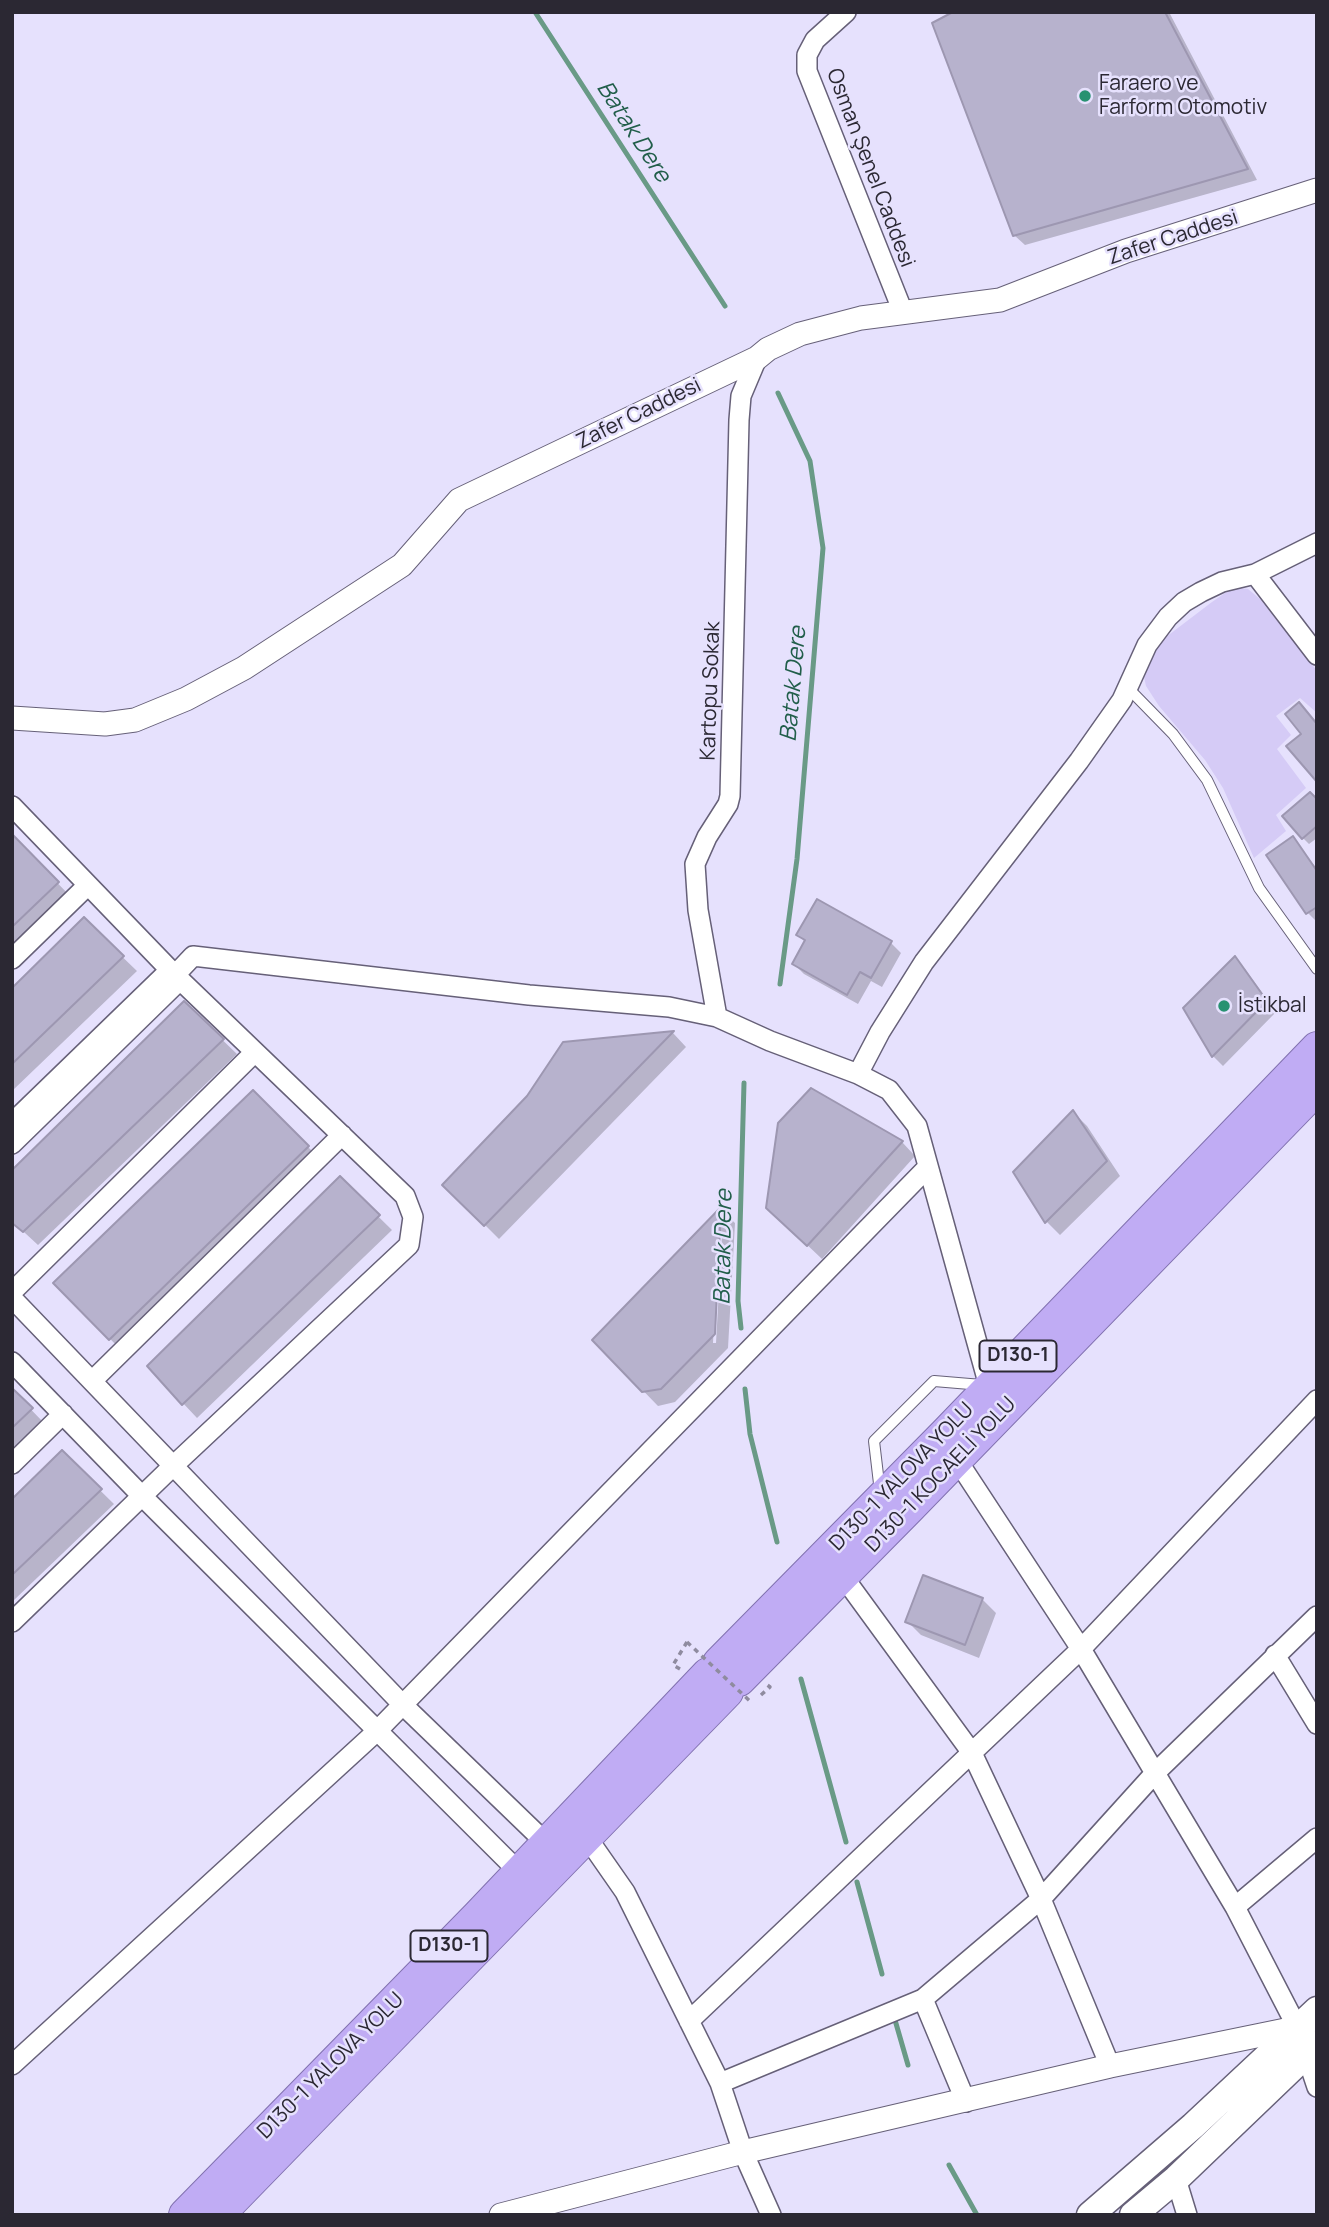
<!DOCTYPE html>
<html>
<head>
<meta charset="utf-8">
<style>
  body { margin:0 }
  #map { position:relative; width:1329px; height:2227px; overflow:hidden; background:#e6e1fd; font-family:Manrope,sans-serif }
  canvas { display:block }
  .frame { position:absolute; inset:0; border:14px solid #2b2833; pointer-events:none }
</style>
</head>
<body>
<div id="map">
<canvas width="1329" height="2227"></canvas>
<div class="frame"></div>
</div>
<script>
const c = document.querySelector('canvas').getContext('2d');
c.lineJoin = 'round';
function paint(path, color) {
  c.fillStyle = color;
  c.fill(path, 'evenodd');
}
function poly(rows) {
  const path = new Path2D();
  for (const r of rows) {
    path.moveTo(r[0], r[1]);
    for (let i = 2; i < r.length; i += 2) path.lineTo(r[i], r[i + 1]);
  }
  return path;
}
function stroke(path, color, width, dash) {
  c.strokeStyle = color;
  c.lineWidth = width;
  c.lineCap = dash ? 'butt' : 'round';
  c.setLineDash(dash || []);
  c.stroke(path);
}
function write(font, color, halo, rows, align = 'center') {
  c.font = font + ' Manrope,sans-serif';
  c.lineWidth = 5;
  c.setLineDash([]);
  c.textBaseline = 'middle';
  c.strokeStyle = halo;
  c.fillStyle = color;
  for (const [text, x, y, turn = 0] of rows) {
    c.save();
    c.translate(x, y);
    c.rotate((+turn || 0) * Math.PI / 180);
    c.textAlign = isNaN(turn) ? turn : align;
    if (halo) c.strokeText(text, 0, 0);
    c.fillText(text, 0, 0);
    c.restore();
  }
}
paint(poly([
  [1241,588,1248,589,1260,599,1317,671,1317,713,1300,698,1276,716,1291,735,1277,749,1306,788,1276,815,1286,831,1254,858,1223,788,1205,760,1159,706,1146,686,1144,677,1153,654,1166,637,1212,602,1228,591]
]), '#d5cbf6');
paint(poly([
  [957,12,1169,12,1257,180,1025,245,1014,235],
  [1317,801,1317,838,1309,844,1303,838],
  [12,836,71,897,12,955],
  [1293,838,1317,869,1317,922,1308,913],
  [817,901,891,943,901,953,882,987,871,981,858,1004,804,974,794,964,806,943,798,935],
  [84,920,137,971,12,1091,12,990],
  [1235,959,1245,969,1276,1012,1223,1066,1213,1056],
  [184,1003,237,1054,38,1245,12,1221],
  [673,1033,686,1047,499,1239,445,1185,529,1098,564,1043],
  [253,1092,322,1161,124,1353,55,1283],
  [1073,1112,1087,1126,1120,1176,1060,1235,1047,1222,1015,1172],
  [902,1142,915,1156,822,1259,783,1222],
  [340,1179,392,1230,197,1418,149,1367],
  [721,1210,735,1223,728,1348,675,1402,658,1406,594,1340],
  [722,1235,716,1343,713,1343,718,1239],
  [12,1390,45,1424,12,1456],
  [62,1453,114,1504,12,1602,12,1502],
  [982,1599,996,1613,979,1658,921,1635,907,1621]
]), '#0003');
stroke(poly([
  [535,12,725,306],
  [778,393,810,461,823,548,797,859,780,984],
  [741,1328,738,1301,744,1083],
  [745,1389,750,1434,777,1542],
  [801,1679,846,1842],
  [857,1882,882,1974],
  [895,2020,908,2065],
  [949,2165,977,2215]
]), '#699a86', 5);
const building = poly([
  [953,12,1165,12,1248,169,1013,236,932,23,953,12],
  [1299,702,1317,724,1317,782,1286,746,1301,734,1285,714,1299,702],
  [1310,792,1317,799,1317,826,1302,839,1282,816,1310,792],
  [12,834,59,882,12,927,12,834],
  [1293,836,1317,871,1317,907,1306,914,1266,855,1293,836],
  [817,899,892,941,871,978,860,972,847,995,792,964,805,940,796,935,817,899],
  [84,917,124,956,12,1064,12,988,84,917],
  [1235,956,1267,1001,1212,1057,1183,1008,1235,956],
  [184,1001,224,1039,23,1232,12,1223,12,1170,184,1001],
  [674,1031,484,1226,442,1185,527,1096,563,1042,674,1031],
  [811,1088,903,1141,807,1246,766,1208,778,1123,811,1088],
  [253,1090,309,1146,109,1340,53,1283,253,1090],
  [1073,1110,1107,1161,1045,1223,1013,1172,1073,1110],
  [340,1176,380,1215,182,1405,147,1366,340,1176],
  [721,1207,715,1334,661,1389,642,1392,592,1340,721,1207],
  [12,1388,33,1408,12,1428,12,1388],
  [62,1450,102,1489,12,1575,12,1499,62,1450],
  [923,1575,983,1598,965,1645,905,1622,923,1575]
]);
paint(building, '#b7b2cd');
stroke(building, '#9d97b1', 2);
const service = poly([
  [1129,689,1173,734,1207,780,1259,888,1317,969],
  [880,1492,874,1441,934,1381,982,1385]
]);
const minor = poly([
  [846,12,815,40,807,55,807,71,903,312],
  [1255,574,1317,655],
  [12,806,175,975,405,1196,413,1217,409,1245,173,1466,12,1622],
  [12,959,88,885],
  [175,975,193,956,529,995,669,1007,717,1017,770,1041,858,1074,889,1090,917,1126,989,1386],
  [717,1017,698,910,695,864,707,837,728,804,730,796,739,420,741,396,757,358],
  [858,1074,880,1032,924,962,1079,761,1122,700,1147,645,1168,617,1184,602,1201,592,1222,582,1255,574,1317,543],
  [12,1123,170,970],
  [12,1144,180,980],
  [12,1292,255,1052],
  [12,1298,403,1705,546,1843],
  [12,1362,142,1496,519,1872],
  [92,1381,342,1135],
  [957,1460,1081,1649,1155,1773,1235,1907,1297,2027],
  [12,1464,63,1414],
  [842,1575,972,1753,1041,1899,1110,2066],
  [1275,1655,1317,1724],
  [586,1836,625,1892,720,2083],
  [1235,1907,1317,1838],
  [923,1999,966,2102],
  [689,2021,1081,1649,1317,1400],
  [1306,2054,1317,2087],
  [12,2065,376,1732,928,1167],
  [1176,2179,1187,2215],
  [771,2215,743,2152,720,2083,923,1999,1041,1899,1155,1773,1317,1616]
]);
const tertiary = poly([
  [12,718,105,724,135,720,186,699,244,668,402,565,459,500,757,358,768,349,800,334,861,318,1000,300,1126,251,1317,190],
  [501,2215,743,2152,1110,2066,1305,2026]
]);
const secondary = poly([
  [1090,2215,1193,2126,1317,2010],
  [1133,2215,1176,2179,1317,2044]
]);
const trunk = poly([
  [719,1663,946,1433,1317,1048],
  [739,1680,909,1508,1317,1088],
  [185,2215,478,1916,708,1674],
  [218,2215,727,1692]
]);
stroke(service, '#666078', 12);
stroke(minor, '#666078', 22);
stroke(tertiary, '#666078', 25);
stroke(secondary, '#666078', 29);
stroke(trunk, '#8171af', 34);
stroke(poly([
  [680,1669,673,1665,687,1642],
  [761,1695,770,1687,766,1684]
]), '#8f8b9f', 3.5, [5, 5]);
stroke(service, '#fff', 10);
stroke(minor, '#fff', 19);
stroke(tertiary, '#fff', 23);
stroke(secondary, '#fff', 26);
stroke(trunk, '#c0acf4', 32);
stroke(poly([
  [687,1642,752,1703]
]), '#8f8b9f', 3.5, [5, 5]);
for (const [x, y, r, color] of [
  [1085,96,7,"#289271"],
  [1224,1006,7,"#289271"]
]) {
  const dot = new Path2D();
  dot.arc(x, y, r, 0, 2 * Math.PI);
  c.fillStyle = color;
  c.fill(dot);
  stroke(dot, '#e6e1fd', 2.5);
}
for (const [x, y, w] of [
  [1018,1356,77],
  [449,1946,77]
]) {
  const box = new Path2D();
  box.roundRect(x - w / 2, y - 15.5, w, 31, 5);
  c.fillStyle = '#e6e1fd';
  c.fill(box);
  stroke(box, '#2b2833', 2);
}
write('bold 19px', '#2b2833', null, [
  ["D130-1",1018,1356],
  ["D130-1",449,1946]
]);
write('21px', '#2b2833', '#e6e1fd', [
  ["Faraero ve",1099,84],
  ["Farform Otomotiv",1099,108],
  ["İstikbal",1238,1006]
], 'left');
write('21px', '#2b2833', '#e6e1fd', [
  ["Osman Şenel Caddesi",870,168,69],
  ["Zafer Caddesi",1173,238,-18],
  ["Zafer Caddesi",639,414,-26],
  ["Kartopu Sokak",711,691,-88],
  ["D130-1 KOCAELİ YOLU",941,1475,-46],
  ["D130-1 YALOVA YOLU",902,1477,-46],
  ["D130-1 YALOVA YOLU",331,2066,-45]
]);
write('italic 23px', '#215e4a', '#e6e1fd', [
  ["Batak Dere",633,132,57],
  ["Batak Dere",794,684,-85],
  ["Batak Dere",724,1247,-89]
]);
</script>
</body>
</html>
